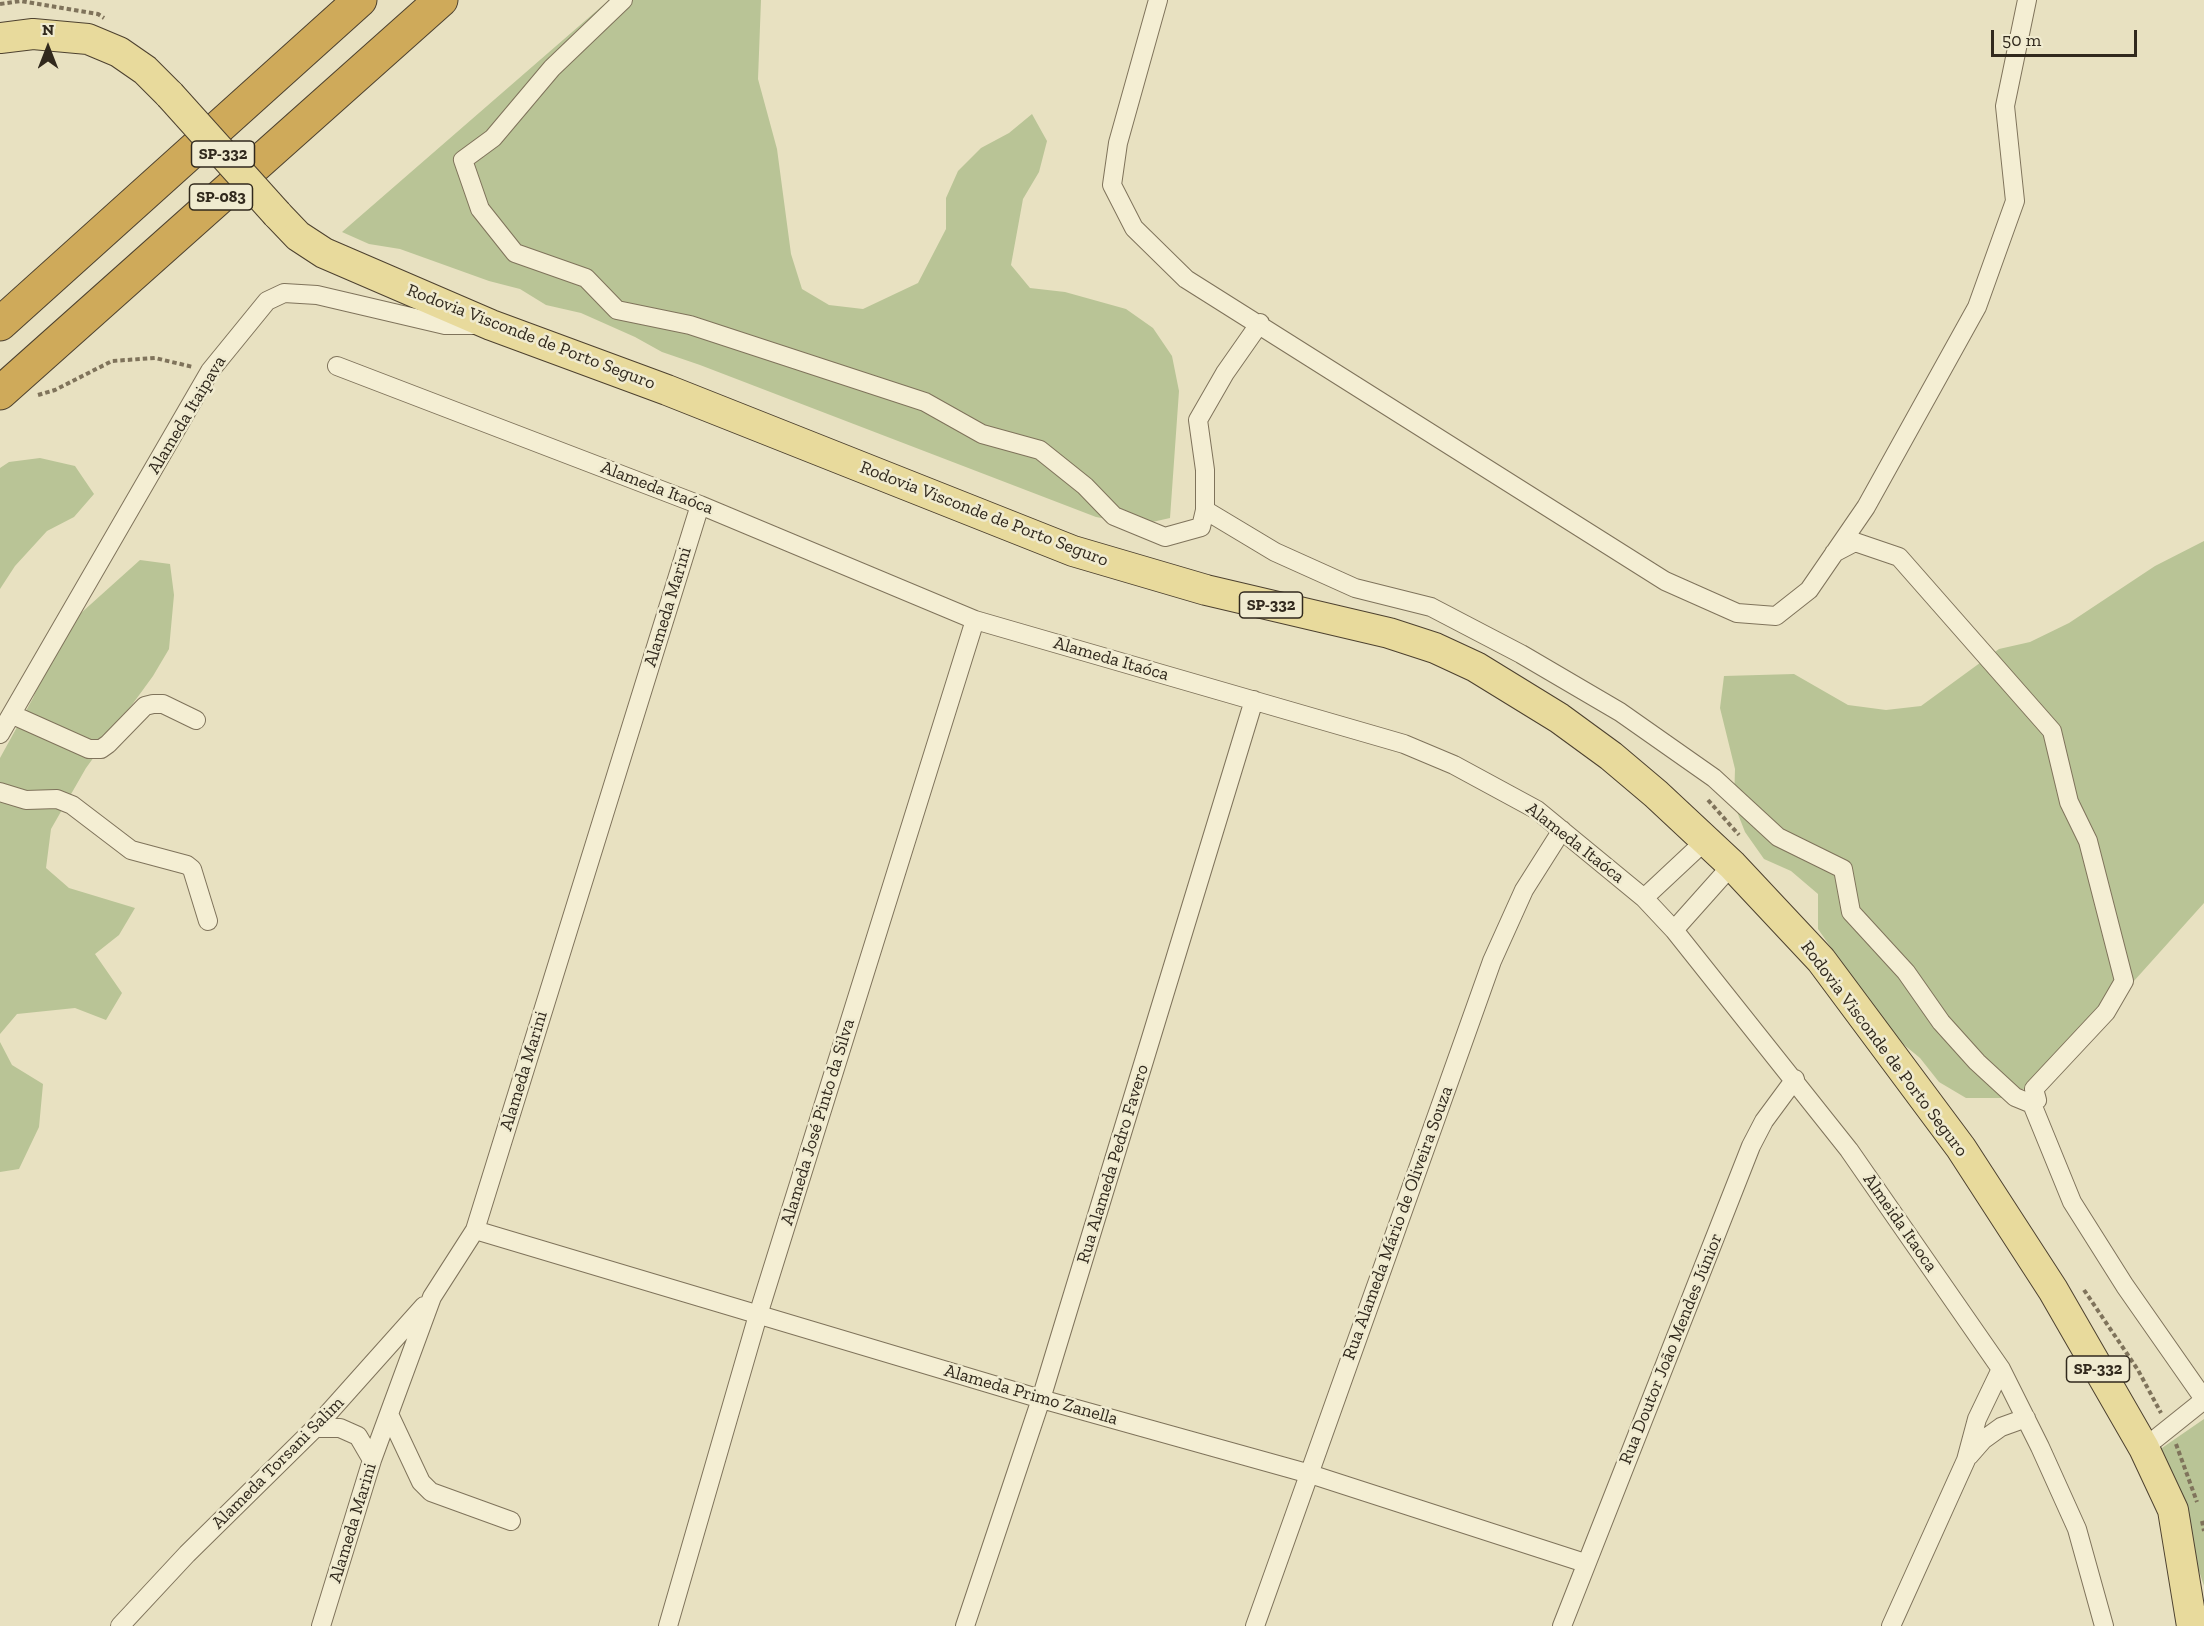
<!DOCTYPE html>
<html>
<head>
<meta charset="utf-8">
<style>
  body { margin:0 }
  #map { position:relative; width:2204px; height:1626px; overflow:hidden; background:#e8e1c1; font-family:"Zilla Slab",serif }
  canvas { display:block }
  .north { position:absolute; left:18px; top:18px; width:60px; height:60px; -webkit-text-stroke:4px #f0ebd0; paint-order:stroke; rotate:0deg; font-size:16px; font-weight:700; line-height:24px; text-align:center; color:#31291d }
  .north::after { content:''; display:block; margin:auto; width:21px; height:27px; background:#31291d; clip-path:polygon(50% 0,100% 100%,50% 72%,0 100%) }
  .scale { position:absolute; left:1991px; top:30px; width:146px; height:27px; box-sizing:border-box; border:3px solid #31291d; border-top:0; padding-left:8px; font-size:18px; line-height:21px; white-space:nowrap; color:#31291d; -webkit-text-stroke:4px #f0ebd0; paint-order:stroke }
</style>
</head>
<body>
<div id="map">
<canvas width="2204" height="1626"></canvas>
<div class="north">N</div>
<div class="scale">50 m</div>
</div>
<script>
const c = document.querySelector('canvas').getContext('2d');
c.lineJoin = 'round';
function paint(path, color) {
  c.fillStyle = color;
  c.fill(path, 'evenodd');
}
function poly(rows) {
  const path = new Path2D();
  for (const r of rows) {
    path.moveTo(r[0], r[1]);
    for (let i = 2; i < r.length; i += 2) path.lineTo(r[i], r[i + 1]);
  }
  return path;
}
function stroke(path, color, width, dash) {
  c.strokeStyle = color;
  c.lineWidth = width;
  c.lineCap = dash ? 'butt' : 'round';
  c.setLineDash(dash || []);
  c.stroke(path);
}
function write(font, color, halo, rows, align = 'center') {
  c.font = font + ' "Zilla Slab",serif';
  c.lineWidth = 5;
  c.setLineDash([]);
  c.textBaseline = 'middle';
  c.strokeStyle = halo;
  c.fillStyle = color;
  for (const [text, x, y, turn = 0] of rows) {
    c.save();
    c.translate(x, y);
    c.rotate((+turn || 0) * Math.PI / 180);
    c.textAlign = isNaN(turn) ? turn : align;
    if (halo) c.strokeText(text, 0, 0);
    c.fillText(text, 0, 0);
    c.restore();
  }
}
paint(poly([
  [609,0,761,0,758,79,777,149,791,254,802,289,829,305,863,309,918,283,946,229,946,198,958,171,981,148,1009,133,1032,114,1047,141,1039,172,1023,199,1011,265,1030,288,1065,292,1126,309,1153,328,1172,356,1179,391,1170,518,1139,525,1096,517,700,365,662,352,635,337,581,313,546,305,520,289,489,281,400,249,369,244,342,232],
  [40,458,75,466,94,494,74,517,47,531,15,566,0,589,0,468,9,462],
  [2204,541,2204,903,2063,1060,2028,1087,2001,1098,1966,1098,1939,1082,1920,1058,1897,1039,1837,956,1818,929,1818,894,1791,871,1764,859,1745,832,1734,804,1735,769,1720,708,1724,676,1794,674,1848,705,1886,710,1921,706,1999,649,2030,642,2069,623,2155,566],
  [140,560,170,564,174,595,169,649,153,676,86,768,51,829,46,868,69,888,135,908,119,935,95,954,122,993,106,1020,75,1008,17,1014,0,1034,0,758,33,698,49,659,81,613],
  [0,1042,12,1065,43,1084,39,1127,19,1169,0,1172],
  [2204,1419,2204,1586,2159,1450]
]), '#b9c496');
const minor = poly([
  [623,0,552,68,493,138,463,160,480,209,515,253,586,278,617,310,690,325,925,402,982,434,1040,450,1085,486,1114,516,1165,537,1201,527,1205,510,1205,470,1198,420,1225,373,1260,323],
  [1158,0,1118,143,1112,185,1134,228,1186,279,1665,581,1737,613,1776,616,1809,590,1866,507,1977,307,2015,201,2005,106,2027,0],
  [337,366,700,505,975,620,1404,744,1454,765,1537,810,1644,898,1674,930,1849,1150,2001,1369,2040,1447,2077,1529,2104,1626],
  [1205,510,1275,552,1355,588,1431,607,1521,654,1620,712,1714,778,1778,837,1843,869,1851,912,1906,972,1941,1022,1977,1062,2015,1097,2032,1104,2037,1100,2034,1089,2106,1012,2124,981,2088,841,2069,802,2052,731,1899,557,1855,542,1834,553],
  [13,715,89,749,101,749,108,744,145,706,153,704,163,704,196,720],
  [0,734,210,371,267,301,284,293,317,295,445,325,477,325],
  [0,792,26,800,57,799,72,805,131,850,187,865,192,869,208,921],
  [1644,898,1706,840],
  [1674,930,1732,865],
  [2032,1104,2072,1202,2125,1286,2204,1399],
  [475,1230,1041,1399,1310,1474,1585,1563],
  [389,1414,421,1482,431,1492,511,1521],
  [315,1428,340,1428,358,1436,372,1460],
  [2144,1448,2204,1400],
  [1969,1456,1983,1440,2001,1427,2026,1418],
  [120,1626,187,1554,315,1428,424,1306],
  [321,1626,372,1460,432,1297,475,1230,700,505],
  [668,1626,758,1315,975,620],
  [965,1626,1041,1399,1254,700],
  [1255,1626,1492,961,1524,890,1562,830],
  [1562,1626,1751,1146,1764,1121,1795,1079],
  [1891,1626,1966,1460,1977,1419,2001,1369]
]);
const primary = poly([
  [0,38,33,34,88,39,119,52,145,70,170,95],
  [277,214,298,236,324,253,491,325,667,390,1073,551,1206,590,1389,633,1435,648,1476,667,1559,718,1611,756,1656,794,1732,865,1821,960,1961,1148,2053,1290,2144,1448,2173,1510,2192,1626]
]);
const motorway = poly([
  [0,324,360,0],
  [0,393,441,0]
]);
stroke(minor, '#7f735b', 20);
stroke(primary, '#4d412f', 32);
stroke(motorway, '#4d412f', 35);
stroke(poly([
  [0,4,21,1,98,14,104,18],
  [38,395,55,390,112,361,155,358,193,367],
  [1708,800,1739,835],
  [2084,1290,2138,1370,2161,1413],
  [2176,1444,2197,1502],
  [2202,1521,2204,1531]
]), '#7f735b', 4, [4.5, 3]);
stroke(minor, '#f4eed3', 18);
stroke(primary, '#e8da9c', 30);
stroke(motorway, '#cfaa5a', 33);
const primaryBridge = poly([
  [170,95,277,214]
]);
stroke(primaryBridge, '#4d412f', 32, []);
stroke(primaryBridge, '#e8da9c', 30);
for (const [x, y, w] of [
  [223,154,63],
  [221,197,63],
  [1271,605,63],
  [2098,1369,63]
]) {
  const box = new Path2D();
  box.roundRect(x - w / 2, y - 13, w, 26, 4.5);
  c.fillStyle = '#f0ebd0';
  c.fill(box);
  stroke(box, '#31291d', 1.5);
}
write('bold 16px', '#31291d', null, [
  ["SP-332",223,154],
  ["SP-083",221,197],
  ["SP-332",1271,605],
  ["SP-332",2098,1369]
]);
write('18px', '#31291d', '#f0ebd0', [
  ["Rodovia Visconde de Porto Seguro",531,337,21],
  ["Alameda Itaipava",187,415,-59],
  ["Alameda Itaóca",657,488,21],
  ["Rodovia Visconde de Porto Seguro",984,514,21],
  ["Alameda Marini",668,607,-73],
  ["Alameda Itaóca",1111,659,16],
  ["Alameda Itaóca",1575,843,38],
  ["Rodovia Visconde de Porto Seguro",1884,1049,53],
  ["Alameda Marini",524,1071,-73],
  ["Alameda José Pinto da Silva",818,1122,-73],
  ["Rua Alameda Pedro Favero",1113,1164,-73],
  ["Rua Alameda Mário de Oliveira Souza",1398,1223,-70],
  ["Almeida Itaoca",1900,1223,55],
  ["Rua Doutor João Mendes Júnior",1671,1349,-68],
  ["Alameda Primo Zanella",1031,1395,16],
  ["Alameda Torsani Salim",278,1463,-45],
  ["Alameda Marini",353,1523,-73]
]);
</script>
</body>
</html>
